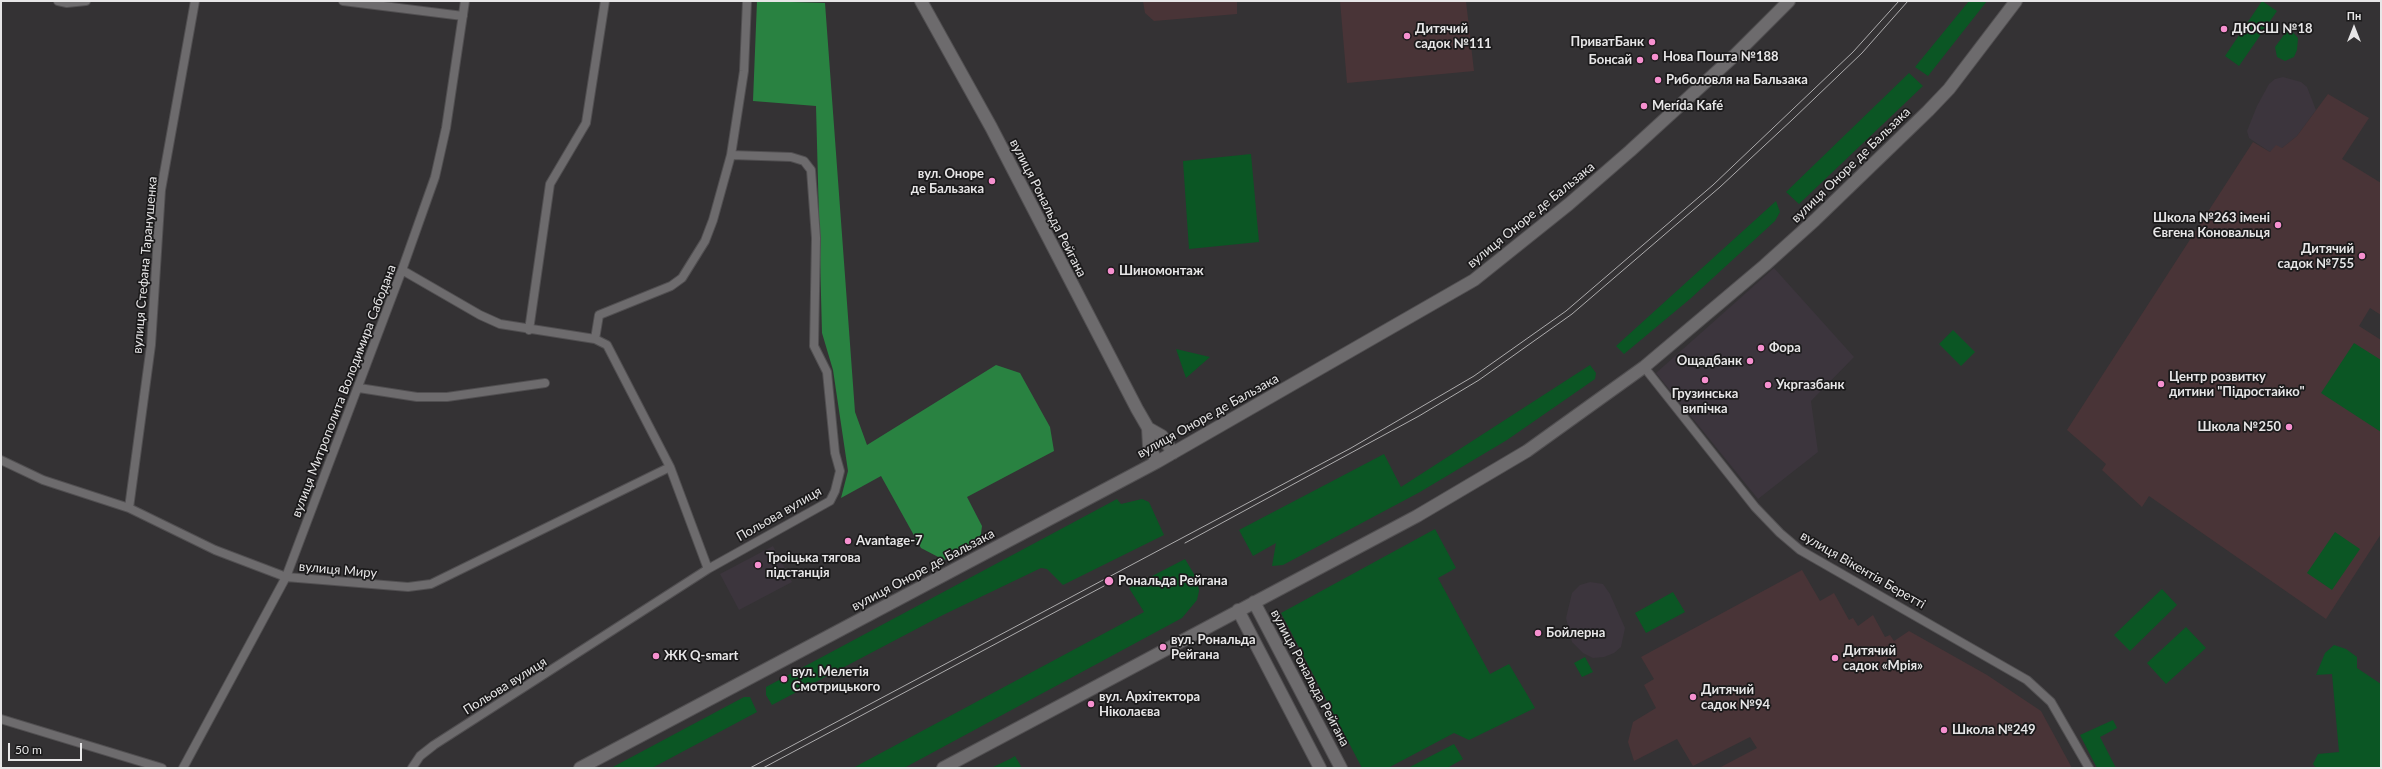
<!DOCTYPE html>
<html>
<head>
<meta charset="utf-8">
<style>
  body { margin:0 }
  #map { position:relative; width:2382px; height:769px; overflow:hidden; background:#343234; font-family:Lato,sans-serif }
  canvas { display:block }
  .frame { position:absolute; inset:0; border:2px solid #e7e6e7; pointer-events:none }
  .north { position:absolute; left:2334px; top:8px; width:40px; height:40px; -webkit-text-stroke:3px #1b1a1b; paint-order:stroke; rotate:0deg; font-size:11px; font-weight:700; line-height:16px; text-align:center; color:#e7e6e7 }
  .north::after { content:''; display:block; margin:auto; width:14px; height:18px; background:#e7e6e7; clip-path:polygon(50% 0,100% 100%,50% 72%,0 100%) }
  .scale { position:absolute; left:8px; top:743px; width:74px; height:18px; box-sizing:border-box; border:2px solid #e7e6e7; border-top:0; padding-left:5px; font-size:12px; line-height:14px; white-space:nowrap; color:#e7e6e7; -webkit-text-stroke:3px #1b1a1b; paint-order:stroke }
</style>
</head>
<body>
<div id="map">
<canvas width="2382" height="769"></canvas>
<div class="frame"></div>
<div class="north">Пн</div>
<div class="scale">50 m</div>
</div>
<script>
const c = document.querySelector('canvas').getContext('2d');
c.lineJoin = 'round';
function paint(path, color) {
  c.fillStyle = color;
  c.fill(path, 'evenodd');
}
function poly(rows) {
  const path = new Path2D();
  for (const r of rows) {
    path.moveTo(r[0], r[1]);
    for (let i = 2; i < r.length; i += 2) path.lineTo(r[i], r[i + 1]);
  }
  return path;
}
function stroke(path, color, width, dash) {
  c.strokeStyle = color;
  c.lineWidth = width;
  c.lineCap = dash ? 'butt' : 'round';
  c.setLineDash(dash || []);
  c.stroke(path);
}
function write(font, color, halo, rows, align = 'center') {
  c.font = font + ' Lato,sans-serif';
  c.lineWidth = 3.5;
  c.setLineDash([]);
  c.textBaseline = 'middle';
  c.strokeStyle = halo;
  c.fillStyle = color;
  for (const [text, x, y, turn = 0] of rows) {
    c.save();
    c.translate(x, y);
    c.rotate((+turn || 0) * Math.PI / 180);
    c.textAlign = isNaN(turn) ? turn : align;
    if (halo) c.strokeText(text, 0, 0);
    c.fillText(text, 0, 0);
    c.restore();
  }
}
paint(poly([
  [2283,77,2301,82,2307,87,2316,110,2297,136,2282,148,2270,152,2249,138,2247,131,2257,106,2269,84,2275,79],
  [1774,268,1854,357,1811,401,1818,452,1758,499,1656,373],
  [773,546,792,582,739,610,720,574],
  [1590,582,1603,584,1610,594,1625,628,1621,647,1614,653,1604,657,1593,658,1583,653,1572,642,1566,618,1572,593,1580,585]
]), '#3c353d');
paint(poly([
  [1143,1,1237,1,1237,14,1154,21,1145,13],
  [1340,1,1466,1,1474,71,1347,83],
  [2328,94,2369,118,2342,159,2381,183,2381,315,2370,308,2359,326,2381,340,2381,534,2326,619,2149,496,2142,507,2102,470,2106,464,2067,430,2253,142,2270,152,2276,145,2282,148,2297,136],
  [1802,570,1820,601,1834,593,1849,620,1853,618,1858,626,1873,615,1885,637,1890,635,1894,641,1909,631,1987,675,2041,711,2072,768,1719,768,1757,748,1750,737,1693,766,1677,739,1634,761,1628,742,1633,722,1656,708,1644,685,1654,679,1641,657]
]), '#493437');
paint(poly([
  [1969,1,1987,1,1928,76,1915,67],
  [2262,1,2277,11,2239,66,2225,56],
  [2289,28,2298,38,2297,50,2294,57,2285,61,2277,57,2275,47],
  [1909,73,1923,86,1799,204,1786,192],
  [1251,154,1259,242,1189,249,1183,161],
  [1776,201,1780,212,1775,221,1690,299,1624,354,1616,346],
  [1953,330,1975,352,1961,366,1939,344],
  [2354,343,2381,360,2381,432,2321,393],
  [1176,349,1210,357,1186,378],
  [1590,365,1596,373,1595,379,1507,440,1420,492,1283,565,1272,566,1276,543,1253,556,1239,530,1384,454,1401,487],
  [1117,499,1121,504,1142,499,1149,502,1164,535,1063,585,1047,569,1041,568,943,615,772,705,766,695,766,687],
  [1435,529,1456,568,1438,578,1490,674,1509,664,1535,708,1469,740,1454,733,1388,768,1362,768,1281,613],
  [2335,532,2360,549,2332,590,2307,573],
  [1185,559,1197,579,1199,591,1197,600,1182,618,904,768,853,768,1144,612,1129,588],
  [2162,589,2177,605,2130,651,2114,635],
  [1673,592,1685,612,1646,633,1635,613],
  [2186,627,2206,648,2166,684,2147,663],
  [2334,645,2346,649,2357,657,2357,668,2381,684,2381,768,2316,768,2313,764,2318,754,2339,752,2332,674,2316,675,2325,653],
  [1585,657,1593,672,1582,677,1574,663],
  [744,697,750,697,757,712,652,768,611,768],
  [2113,720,2117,728,2100,737,2116,768,2097,768,2080,735],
  [1454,744,1463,759,1447,768,1408,768],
  [1015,756,1022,768,991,768,1010,759]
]), '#0b5624');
paint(poly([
  [757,1,825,3,855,412,867,445,996,365,1020,373,1050,427,1054,451,967,497,982,526,980,542,944,560,921,548,881,476,841,498,848,471,833,370,822,333,816,106,753,101]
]), '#298241');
const street = poly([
  [58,1,67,3,86,1],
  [343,1,463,16],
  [402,270,480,315,500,324,595,339,607,345,670,467,708,569],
  [529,330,550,184,586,123,605,1],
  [595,339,599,315,671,286,682,278,705,241,713,220,731,155,744,71,747,1],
  [1644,367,1755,507,1780,533,1800,550,2027,680,2051,702,2089,768],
  [359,388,417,397,447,397,545,383],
  [1,460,43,480,129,508,215,550,286,577,408,587,431,584,670,467],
  [129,508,151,345,161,190,195,1],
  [1,719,162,768],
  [183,768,286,577,402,270,435,177,446,128,465,1],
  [412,768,420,756,434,745,708,569,830,501,835,491,840,471,835,453,827,372,814,346,816,238,811,170,804,161,791,157,731,155]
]);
const secondary = poly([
  [921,1,991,127,1137,409,1148,428,1162,436,1173,453],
  [1148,428,1149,446,1157,462],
  [1254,602,1341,768],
  [1238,610,1320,768],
  [580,768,1157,462,1474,280,1569,204,1630,151,1734,56,1789,1],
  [943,768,1417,516,1527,451,1644,367,1765,265,1815,220,1928,111,1949,89,2016,1]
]);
stroke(street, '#514f51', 10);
stroke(secondary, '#514f51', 14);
stroke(street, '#6d6b6d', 8);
stroke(secondary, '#6d6b6d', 12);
stroke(poly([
  [1185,543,1419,416,1479,380,1572,314,1720,187,1793,119,1862,53,1908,1],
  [750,768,1351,448,1474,376,1566,311,1713,185,1853,52,1899,1],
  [763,768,1104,586]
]), '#adacad', 1);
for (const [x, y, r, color] of [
  [2224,29,4,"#f690cf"],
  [1407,36,4,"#f690cf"],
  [1652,42,4,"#f690cf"],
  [1655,57,4,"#f690cf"],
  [1640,60,4,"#f690cf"],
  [1658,80,4,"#f690cf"],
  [1644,106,4,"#f690cf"],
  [992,181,4,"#f690cf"],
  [2278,225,4,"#f690cf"],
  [2362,256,4,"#f690cf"],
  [1111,271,4,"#f690cf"],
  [1761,348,4,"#f690cf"],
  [1750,361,4,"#f690cf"],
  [1705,380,4,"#f690cf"],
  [2161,384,4,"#f690cf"],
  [1768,385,4,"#f690cf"],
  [2289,427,4,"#f690cf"],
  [848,541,4,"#f690cf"],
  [758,565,4,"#f690cf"],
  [1109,581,5,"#f690cf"],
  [1538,633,4,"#f690cf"],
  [1163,647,4,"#f690cf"],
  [656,656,4,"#f690cf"],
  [1835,658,4,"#f690cf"],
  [784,679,4,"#f690cf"],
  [1693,697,4,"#f690cf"],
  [1091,704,4,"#f690cf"],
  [1944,730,4,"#f690cf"]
]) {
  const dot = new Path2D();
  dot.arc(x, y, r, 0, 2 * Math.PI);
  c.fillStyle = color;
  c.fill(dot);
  stroke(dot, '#1b1a1b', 1.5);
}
write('bold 13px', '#e7e6e7', '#1b1a1b', [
  ["Дитячий",1415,29],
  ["садок №111",1415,44],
  ["ДЮСШ №18",2232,29],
  ["ПриватБанк",1644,42,"right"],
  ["Нова Пошта №188",1663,57],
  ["Бонсай",1632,60,"right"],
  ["Риболовля на Бальзака",1666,80],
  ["Merída Kafé",1652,106],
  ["вул. Оноре",984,174,"right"],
  ["де Бальзака",984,189,"right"],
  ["Школа №263 імені",2270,218,"right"],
  ["Євгена Коновальця",2270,233,"right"],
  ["Дитячий",2354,249,"right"],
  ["садок №755",2354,264,"right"],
  ["Шиномонтаж",1119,271],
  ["Фора",1769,348],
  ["Ощадбанк",1742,361,"right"],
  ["Центр розвитку",2169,377],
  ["дитини \"Підростайко\"",2169,392],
  ["Укргазбанк",1776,385],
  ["Грузинська",1705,394,"center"],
  ["випічка",1705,409,"center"],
  ["Школа №250",2281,427,"right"],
  ["Avantage-7",856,541],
  ["Троiцька тягова",766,558],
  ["пiдстанцiя",766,573],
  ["Рональда Рейгана",1118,581],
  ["Бойлерна",1546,633],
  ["вул. Рональда",1171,640],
  ["Рейгана",1171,655],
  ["Дитячий",1843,651],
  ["садок «Мрія»",1843,666],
  ["ЖК Q-smart",664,656],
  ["вул. Мелетія",792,672],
  ["Смотрицького",792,687],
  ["Дитячий",1701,690],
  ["садок №94",1701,705],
  ["вул. Архітектора",1099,697],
  ["Ніколаєва",1099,712],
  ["Школа №249",1952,730]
], 'left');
write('13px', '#e7e6e7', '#1b1a1b', [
  ["вулиця Оноре де Бальзака",1851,165,-44],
  ["вулиця Рональда Рейгана",1048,208,63],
  ["вулиця Оноре де Бальзака",1531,215,-39],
  ["вулиця Стефана Таранушенка",145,265,-85],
  ["вулиця Митрополита Володимира Сабодана",344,391,-69],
  ["вулиця Оноре де Бальзака",1208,416,-29],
  ["Польова вулиця",779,514,-30],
  ["вулиця Миру",338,570,5],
  ["вулиця Оноре де Бальзака",923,570,-28],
  ["вулиця Вікентія Беретті",1863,570,30],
  ["вулиця Рональда Рейгана",1310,678,62],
  ["Польова вулиця",505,686,-32]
]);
</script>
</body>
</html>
